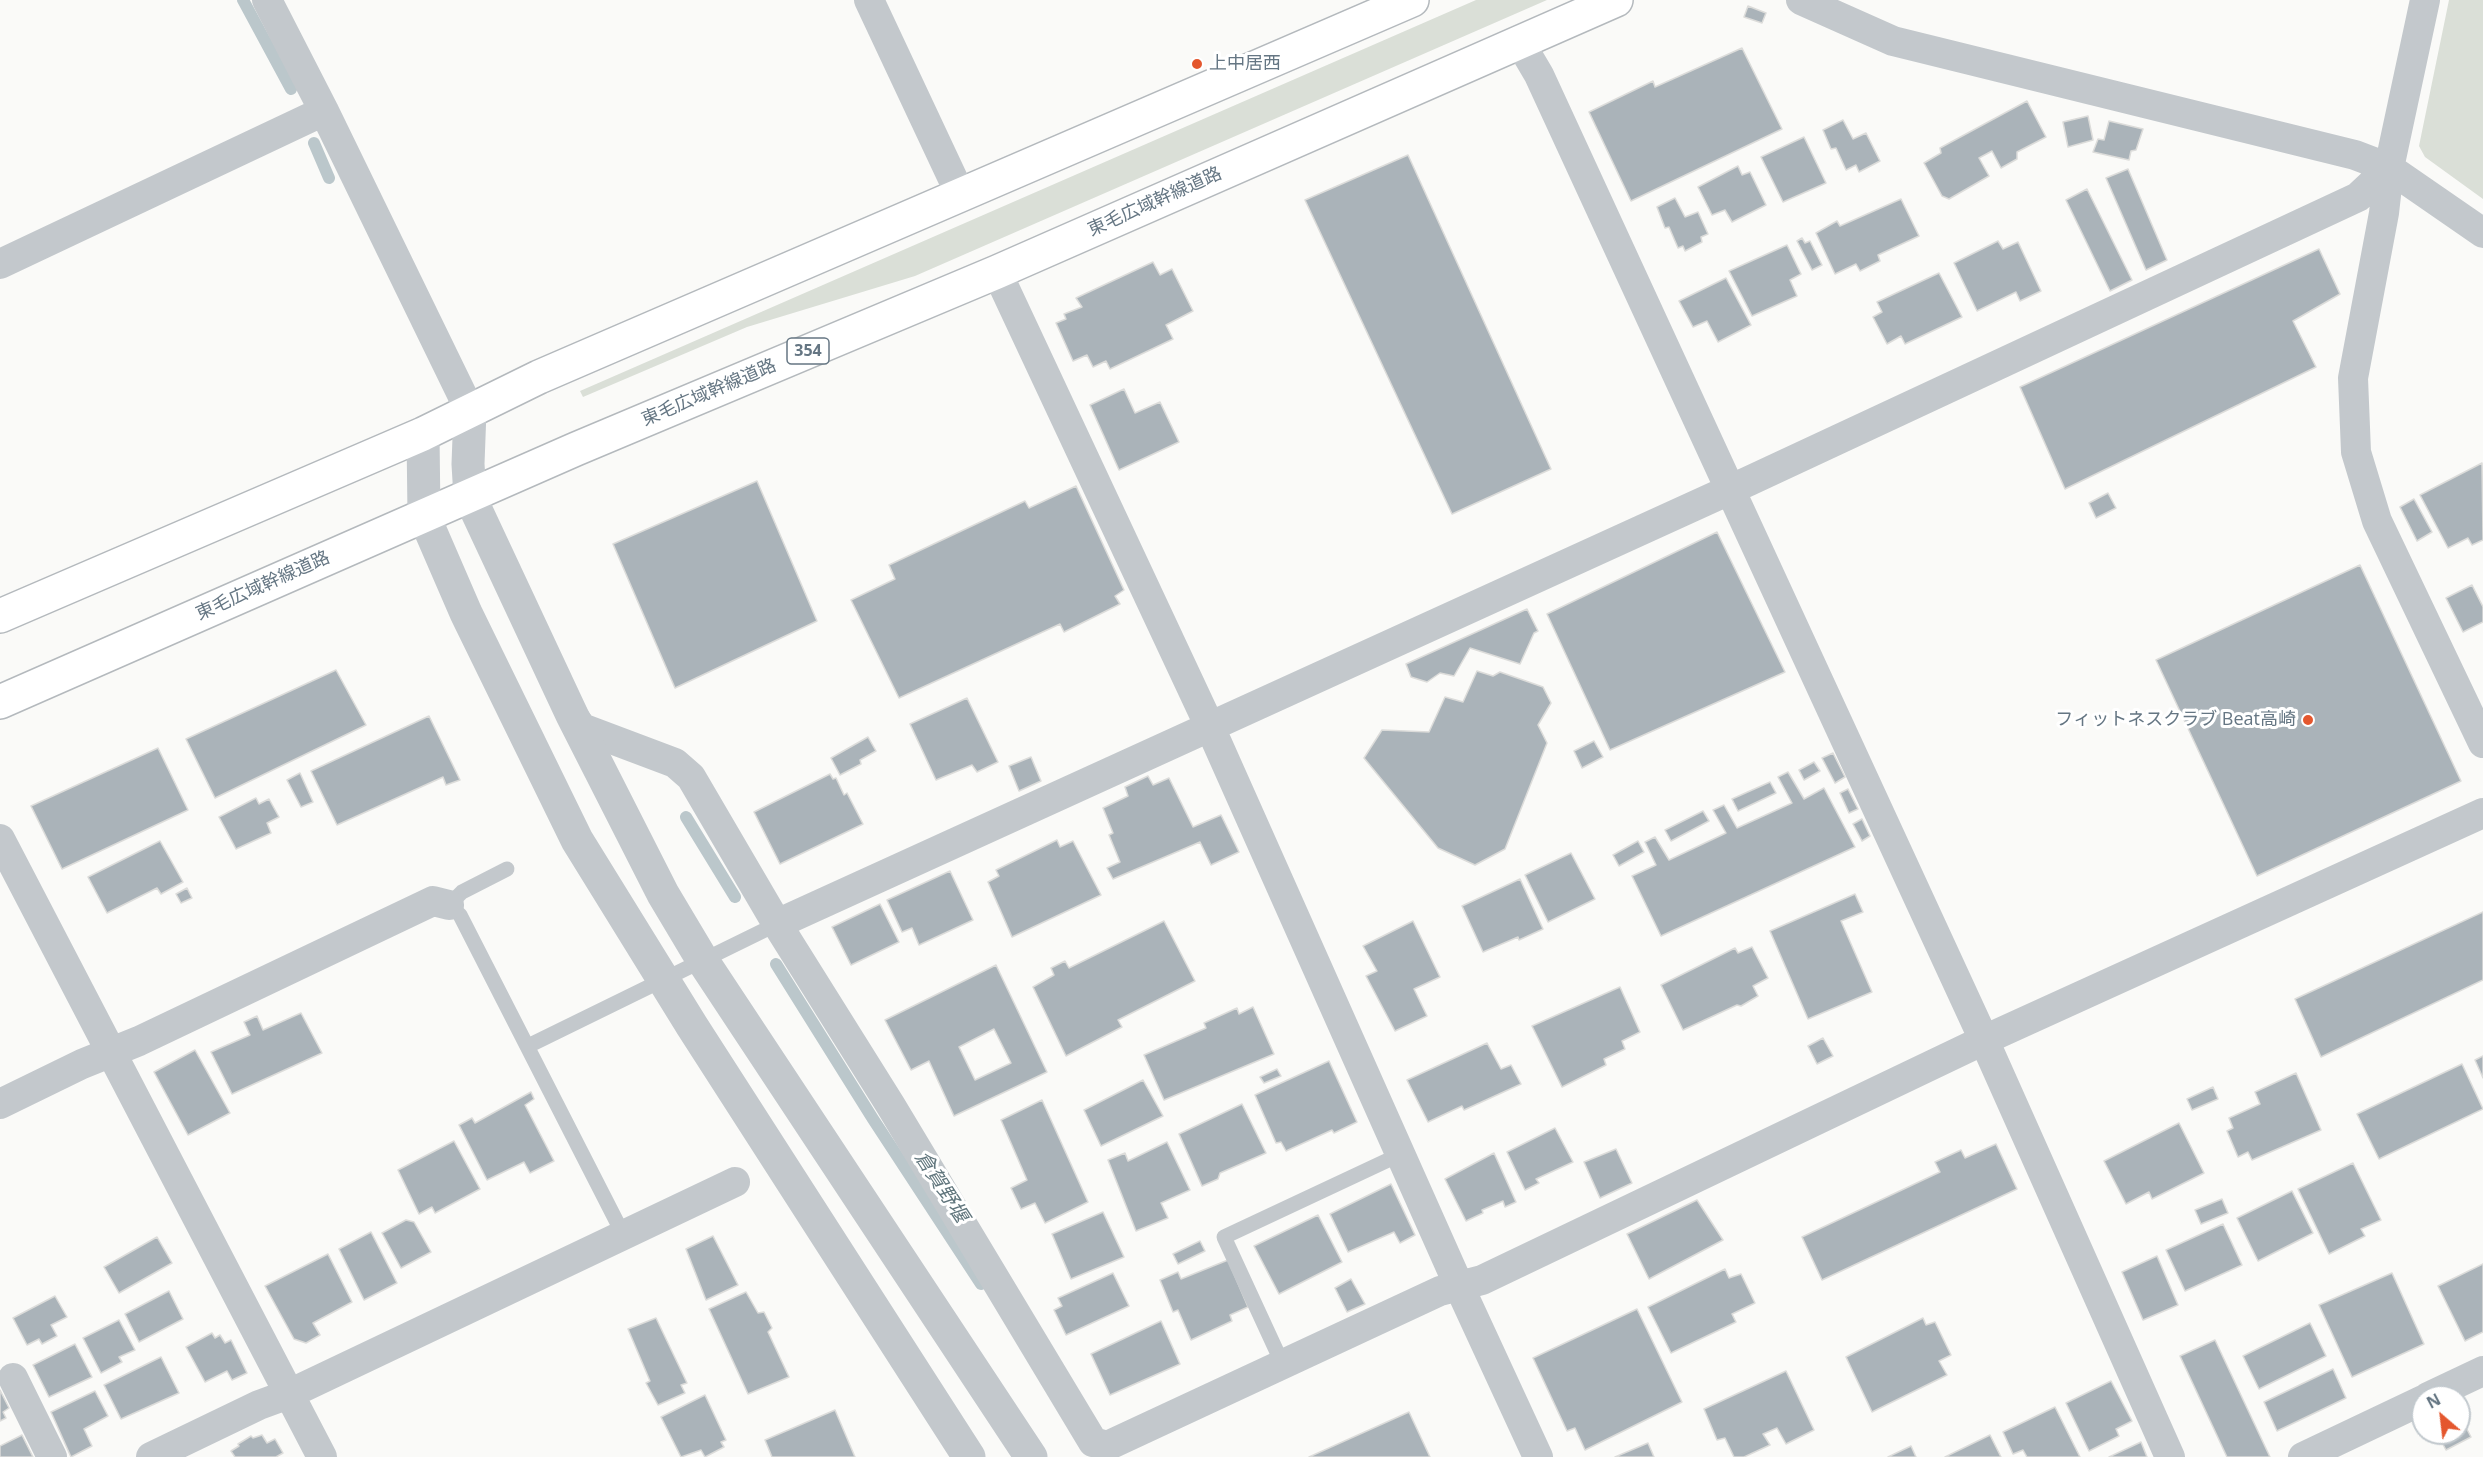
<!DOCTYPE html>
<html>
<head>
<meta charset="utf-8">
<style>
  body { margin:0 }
  #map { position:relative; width:2483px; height:1457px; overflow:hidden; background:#fafaf8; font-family:"Open Sans",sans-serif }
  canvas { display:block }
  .north { position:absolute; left:2411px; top:1385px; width:60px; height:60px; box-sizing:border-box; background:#fff; border:2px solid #c1c8cd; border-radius:50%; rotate:332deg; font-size:16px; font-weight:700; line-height:24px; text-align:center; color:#657683 }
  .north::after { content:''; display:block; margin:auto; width:21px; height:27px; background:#e4572e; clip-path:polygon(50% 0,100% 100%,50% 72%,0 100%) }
</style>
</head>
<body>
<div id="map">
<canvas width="2483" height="1457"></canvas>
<div class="north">N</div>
</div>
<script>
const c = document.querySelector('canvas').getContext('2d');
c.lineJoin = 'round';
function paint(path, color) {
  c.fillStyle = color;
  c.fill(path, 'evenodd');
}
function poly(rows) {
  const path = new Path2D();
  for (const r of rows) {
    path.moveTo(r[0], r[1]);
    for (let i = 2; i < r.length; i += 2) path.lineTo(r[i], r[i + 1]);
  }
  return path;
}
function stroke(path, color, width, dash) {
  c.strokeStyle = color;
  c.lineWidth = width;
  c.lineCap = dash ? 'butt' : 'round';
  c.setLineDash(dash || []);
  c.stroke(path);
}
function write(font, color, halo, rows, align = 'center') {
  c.font = font + ' "Open Sans","Noto Sans JP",sans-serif';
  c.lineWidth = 6;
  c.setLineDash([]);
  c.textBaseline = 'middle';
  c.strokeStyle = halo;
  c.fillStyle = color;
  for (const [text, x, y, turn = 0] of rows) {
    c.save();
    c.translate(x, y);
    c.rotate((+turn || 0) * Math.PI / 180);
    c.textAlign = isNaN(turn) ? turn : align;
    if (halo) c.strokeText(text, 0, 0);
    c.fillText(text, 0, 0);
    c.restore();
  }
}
paint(poly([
  [1476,0,1547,0,915,276,747,327,583,397,580,391],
  [2449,0,2483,0,2483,199,2425,157,2419,146]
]), '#dadfd7');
stroke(poly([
  [243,0,291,89],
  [314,143,329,178],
  [686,817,735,897],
  [776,964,873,1119,981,1284]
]), '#bbc7cb', 12);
const building = poly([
  [1748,6,1766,13,1762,23,1744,17,1748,6],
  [1742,48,1782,129,1631,201,1589,112,1653,81,1655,87,1742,48],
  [2027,101,2046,137,2017,152,2017,159,2001,168,1992,151,1979,158,1989,176,1949,199,1942,196,1924,163,1941,153,1940,148,2027,101],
  [2088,116,2093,140,2068,147,2063,122,2088,116],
  [1843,120,1853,139,1866,133,1880,161,1859,172,1856,165,1846,170,1836,148,1831,149,1823,130,1843,120],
  [2109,121,2143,129,2136,150,2131,151,2129,160,2093,152,2098,139,2104,140,2109,121],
  [1804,137,1826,183,1783,202,1761,157,1804,137],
  [1408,155,1551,469,1452,514,1305,200,1408,155],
  [1738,166,1742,175,1750,172,1766,205,1732,222,1725,210,1712,215,1698,187,1738,166],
  [2128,169,2167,260,2146,270,2106,178,2128,169],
  [2087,189,2132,280,2110,291,2066,200,2087,189],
  [1675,198,1685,217,1698,212,1708,234,1701,237,1702,242,1685,251,1683,246,1678,248,1669,227,1665,228,1657,207,1675,198],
  [1901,199,1919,236,1878,255,1880,261,1860,271,1856,264,1835,274,1816,233,1837,221,1840,226,1901,199],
  [1802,238,1805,243,1810,241,1822,265,1812,270,1797,241,1802,238],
  [1998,241,2003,249,2018,242,2041,291,2020,301,2016,292,1977,311,1954,263,1998,241],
  [1787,245,1801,274,1790,280,1797,296,1752,316,1729,271,1787,245],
  [2319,249,2340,294,2293,321,2316,367,2065,489,2020,387,2319,249],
  [1153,262,1160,275,1172,269,1193,311,1166,325,1173,339,1110,369,1106,361,1093,367,1087,355,1073,361,1056,323,1066,319,1064,314,1082,307,1076,298,1153,262],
  [1939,273,1962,317,1905,344,1901,336,1887,344,1873,317,1882,312,1877,302,1939,273],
  [1726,278,1751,325,1718,342,1707,321,1693,327,1679,301,1726,278],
  [1124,389,1135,413,1160,402,1179,442,1119,470,1090,405,1124,389],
  [2482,463,2483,540,2472,545,2468,538,2448,548,2420,495,2482,463],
  [757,481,817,621,675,688,613,544,757,481],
  [1076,486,1124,590,1115,596,1120,604,1064,632,1060,624,899,698,851,600,895,579,889,565,1025,501,1029,508,1076,486],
  [2108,493,2116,508,2096,518,2089,503,2108,493],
  [2414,499,2432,532,2417,541,2400,507,2414,499],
  [1717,532,1785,672,1610,750,1547,614,1717,532],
  [2360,565,2461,781,2257,876,2156,660,2360,565],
  [2472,585,2483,607,2483,622,2463,632,2446,598,2472,585],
  [1527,609,1538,631,1534,633,1520,664,1470,648,1454,676,1440,673,1427,682,1411,677,1406,664,1527,609],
  [336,670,366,725,215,798,186,739,336,670],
  [1477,671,1493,676,1500,672,1543,687,1551,703,1538,725,1547,743,1505,849,1475,865,1438,848,1364,758,1382,730,1429,732,1445,697,1463,702,1477,671],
  [967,698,998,762,977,772,972,765,936,780,910,724,967,698],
  [429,716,460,780,446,785,443,777,337,825,311,771,429,716],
  [868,737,876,751,860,760,861,764,840,775,831,758,868,737],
  [1594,741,1603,757,1582,768,1574,751,1594,741],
  [158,748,188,810,62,869,31,806,158,748],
  [1833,753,1845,777,1835,783,1822,758,1833,753],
  [1031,757,1041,781,1019,791,1009,766,1031,757],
  [1814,762,1820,771,1804,780,1799,770,1814,762],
  [1788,772,1804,799,1824,788,1855,847,1661,936,1632,876,1656,865,1645,842,1655,837,1669,860,1726,833,1713,810,1724,805,1737,828,1792,803,1778,777,1788,772],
  [300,773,313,802,301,807,287,780,300,773],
  [830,774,833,779,836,778,844,795,847,793,863,824,780,864,754,812,830,774],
  [1148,776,1153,785,1169,778,1193,827,1221,815,1239,852,1211,865,1200,842,1113,879,1107,868,1120,862,1109,835,1113,833,1103,808,1128,796,1125,787,1148,776],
  [1770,782,1776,793,1738,811,1732,799,1770,782],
  [1848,789,1858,809,1849,813,1840,793,1848,789],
  [256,798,259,804,269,799,279,817,267,823,271,833,236,849,219,817,256,798],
  [1703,811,1709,821,1671,841,1665,830,1703,811],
  [1862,819,1870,836,1862,841,1853,824,1862,819],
  [1057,840,1060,847,1073,841,1101,895,1012,937,988,882,999,876,996,870,1057,840],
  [160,841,183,882,161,894,157,888,107,913,88,877,160,841],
  [1638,841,1644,852,1619,866,1613,855,1638,841],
  [1571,853,1595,899,1548,922,1525,875,1571,853],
  [950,871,973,920,919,945,912,928,902,932,887,900,950,871],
  [1520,879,1543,929,1519,940,1518,937,1483,952,1462,906,1520,879],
  [187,888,192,898,181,903,176,894,187,888],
  [1855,894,1863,912,1841,921,1872,992,1808,1019,1770,931,1855,894],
  [880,904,899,942,851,965,832,927,880,904],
  [2483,912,2483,980,2321,1057,2295,999,2483,912],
  [1164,921,1195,981,1118,1020,1122,1027,1066,1056,1033,987,1054,975,1051,968,1065,961,1069,968,1164,921],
  [1413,921,1440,977,1414,989,1427,1016,1395,1031,1366,976,1377,971,1363,946,1413,921],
  [1752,947,1768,978,1753,986,1758,996,1741,1006,1737,1005,1683,1030,1661,985,1735,948,1738,953,1752,947],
  [996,965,1047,1072,954,1116,929,1061,911,1070,885,1020,996,965],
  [1620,987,1640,1032,1622,1041,1625,1049,1604,1059,1606,1065,1562,1087,1532,1026,1620,987],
  [1253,1007,1274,1054,1164,1100,1144,1055,1206,1028,1204,1023,1237,1008,1239,1014,1253,1007],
  [301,1013,322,1053,232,1094,211,1052,250,1035,244,1022,257,1016,263,1030,301,1013],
  [994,1029,1011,1063,975,1080,959,1047,994,1029],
  [1823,1038,1833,1056,1817,1064,1808,1046,1823,1038],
  [1487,1043,1501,1069,1511,1065,1521,1084,1464,1110,1462,1106,1428,1122,1407,1080,1487,1043],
  [195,1050,230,1113,188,1135,154,1072,195,1050],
  [2483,1056,2483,1078,2475,1060,2483,1056],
  [1329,1061,1357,1122,1334,1133,1332,1130,1286,1151,1281,1142,1276,1143,1255,1095,1329,1061],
  [2462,1064,2483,1109,2379,1159,2357,1114,2462,1064],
  [1277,1069,1281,1076,1264,1083,1260,1077,1277,1069],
  [2296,1073,2321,1130,2252,1160,2248,1152,2238,1157,2227,1131,2233,1128,2229,1118,2260,1104,2255,1092,2296,1073],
  [1143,1080,1163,1116,1101,1146,1084,1110,1143,1080],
  [2213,1087,2218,1099,2192,1110,2187,1099,2213,1087],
  [531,1092,534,1099,525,1105,554,1161,530,1173,524,1162,487,1180,459,1125,472,1118,475,1123,531,1092],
  [1042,1100,1088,1202,1045,1223,1035,1203,1021,1209,1011,1188,1027,1180,1001,1120,1042,1100],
  [1242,1104,1266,1153,1220,1173,1218,1179,1202,1186,1179,1134,1242,1104],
  [2179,1123,2204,1173,2152,1199,2149,1192,2126,1204,2104,1161,2179,1123],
  [1555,1128,1573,1162,1536,1179,1539,1183,1525,1190,1507,1152,1555,1128],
  [454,1141,480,1189,435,1213,432,1207,419,1214,398,1170,454,1141],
  [1167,1142,1190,1190,1161,1203,1168,1218,1136,1231,1108,1160,1125,1153,1128,1161,1167,1142],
  [1996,1144,2017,1189,1822,1280,1802,1237,1940,1172,1935,1162,1961,1150,1965,1158,1996,1144],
  [1616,1149,1632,1183,1600,1198,1584,1162,1616,1149],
  [1494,1153,1516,1202,1505,1207,1503,1201,1482,1210,1483,1213,1466,1221,1445,1179,1494,1153],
  [2353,1163,2381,1220,2361,1229,2365,1236,2329,1254,2298,1189,2353,1163],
  [1391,1184,1415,1235,1400,1243,1394,1232,1348,1252,1330,1214,1391,1184],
  [2292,1191,2313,1233,2258,1261,2237,1218,2292,1191],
  [2222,1199,2228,1213,2201,1224,2195,1210,2222,1199],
  [1697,1200,1723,1240,1649,1279,1627,1234,1697,1200],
  [1103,1212,1124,1257,1071,1279,1052,1234,1103,1212],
  [1318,1215,1342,1262,1279,1294,1254,1246,1318,1215],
  [406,1220,414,1222,431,1252,401,1268,382,1233,406,1220],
  [2223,1224,2242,1265,2185,1291,2166,1250,2223,1224],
  [371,1232,397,1283,364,1300,339,1249,371,1232],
  [713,1236,738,1285,706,1300,686,1249,713,1236],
  [157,1237,172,1263,119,1293,104,1267,157,1237],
  [1200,1241,1205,1251,1178,1264,1173,1254,1200,1241],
  [328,1254,352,1302,313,1323,320,1335,306,1343,294,1339,265,1286,328,1254],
  [2157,1256,2178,1305,2143,1320,2122,1272,2157,1256],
  [1228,1260,1248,1307,1230,1315,1232,1321,1191,1340,1178,1310,1173,1312,1160,1280,1178,1272,1181,1279,1228,1260],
  [2483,1264,2483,1332,2465,1341,2438,1286,2483,1264],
  [1725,1269,1729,1278,1741,1274,1755,1303,1732,1314,1736,1322,1671,1353,1648,1307,1725,1269],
  [1113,1273,1129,1306,1066,1335,1054,1310,1062,1306,1058,1298,1113,1273],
  [2392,1273,2424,1344,2352,1377,2319,1305,2392,1273],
  [1351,1279,1365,1304,1347,1312,1335,1288,1351,1279],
  [169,1291,183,1319,139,1342,125,1314,169,1291],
  [746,1292,758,1313,764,1312,772,1328,768,1332,789,1377,748,1394,709,1309,746,1292],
  [55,1296,67,1317,51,1325,57,1336,42,1344,39,1339,27,1345,13,1318,55,1296],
  [1637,1309,1682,1402,1585,1450,1575,1428,1567,1431,1533,1358,1637,1309],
  [656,1318,687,1383,681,1385,685,1393,658,1405,646,1383,650,1381,628,1329,656,1318],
  [1923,1318,1926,1325,1935,1322,1951,1355,1939,1361,1947,1375,1872,1412,1846,1357,1923,1318],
  [119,1320,135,1350,119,1357,122,1362,101,1373,83,1338,119,1320],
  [1161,1321,1180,1364,1110,1395,1091,1354,1161,1321],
  [2310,1323,2326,1356,2259,1389,2243,1356,2310,1323],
  [212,1333,215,1338,220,1335,225,1343,231,1340,247,1373,232,1380,227,1371,205,1382,186,1347,212,1333],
  [2215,1340,2270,1457,2227,1457,2180,1356,2215,1340],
  [75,1344,92,1377,49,1397,33,1365,75,1344],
  [161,1357,179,1393,121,1419,104,1385,161,1357],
  [2333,1369,2346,1398,2277,1431,2264,1402,2333,1369],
  [1786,1371,1814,1430,1786,1444,1777,1428,1763,1434,1770,1445,1744,1457,1734,1457,1725,1438,1717,1440,1704,1409,1786,1371],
  [2111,1381,2132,1421,2116,1429,2119,1436,2089,1451,2066,1403,2111,1381],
  [0,1390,9,1408,3,1412,6,1418,0,1421,0,1390],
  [95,1391,108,1416,84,1429,92,1446,71,1457,51,1412,95,1391],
  [705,1395,726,1440,721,1442,724,1447,705,1457,701,1450,681,1457,661,1417,705,1395],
  [2055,1407,2080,1457,2027,1457,2023,1450,2013,1454,2003,1432,2055,1407],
  [835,1410,855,1457,772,1457,765,1440,835,1410],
  [1409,1412,1430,1457,1309,1457,1409,1412],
  [2459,1414,2471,1437,2446,1450,2437,1433,2459,1433,2459,1414],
  [22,1435,33,1457,0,1457,0,1446,22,1435],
  [262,1435,267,1443,275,1439,283,1453,276,1457,235,1457,231,1451,239,1446,238,1444,251,1436,253,1438,262,1435],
  [1990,1435,2001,1457,1945,1457,1990,1435],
  [2141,1442,2147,1457,2109,1457,2141,1442],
  [1648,1443,1654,1457,1615,1457,1648,1443],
  [1911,1446,1916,1457,1888,1457,1911,1446]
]);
paint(building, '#aab3b9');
stroke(building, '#dcdcda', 1.5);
const trunk = poly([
  [0,616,423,434,539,377,1412,0],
  [0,702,576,449,997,272,1616,0]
]);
stroke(trunk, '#b4b9bd', 36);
stroke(poly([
  [507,869,462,892,449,905,460,915,623,1234],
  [528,1046,777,924],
  [1283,1365,1224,1237,1401,1154]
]), '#c3c8cc', 15);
stroke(poly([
  [267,0,324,111,470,411],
  [869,0,961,196],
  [1801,0,1893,41,2355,155,2389,168,2483,233],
  [2425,0,2389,168,2384,213,2353,378,2356,452,2377,521,2483,743],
  [1519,41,1539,75,1984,1040,2170,1457],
  [0,264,324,111],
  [997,272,1210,727,1459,1286,1538,1457],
  [572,715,582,728,675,763,691,777,777,924,891,1106,1093,1442,1107,1446,1440,1291,1482,1280,1984,1040,2483,813],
  [0,839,322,1457],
  [777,924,1749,481,2358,197,2389,168],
  [0,1104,82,1064,139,1041,433,901,449,905],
  [13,1378,52,1457],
  [2428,1397,2483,1371],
  [151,1457,259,1405,289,1394,735,1182],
  [2303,1457,2423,1400]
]), '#c3c8cc', 30);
stroke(poly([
  [470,411,468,464,470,497,572,715,663,894,703,961,1031,1457],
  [423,434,424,516,466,613,577,840,692,1026,969,1457]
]), '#c3c8cc', 33);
stroke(trunk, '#fff', 33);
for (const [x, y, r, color] of [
  [1197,64,6,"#e4572e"],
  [2308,720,6,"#e4572e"]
]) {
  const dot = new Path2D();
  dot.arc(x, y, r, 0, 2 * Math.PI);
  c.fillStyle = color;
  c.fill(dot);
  stroke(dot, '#fff', 2);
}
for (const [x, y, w] of [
  [808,351,42]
]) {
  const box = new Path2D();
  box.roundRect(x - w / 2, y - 13, w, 26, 4.5);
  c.fillStyle = '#fff';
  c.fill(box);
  stroke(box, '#657683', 1.5);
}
write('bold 16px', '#657683', null, [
  ["354",808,351]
]);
write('18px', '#657683', '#fff', [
  ["上中居西",1209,64],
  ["フィットネスクラブ Beat高崎",2296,720,"right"]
], 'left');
write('18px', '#657683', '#fff', [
  ["東毛広域幹線道路",1155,202,-24],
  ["東毛広域幹線道路",709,393,-23],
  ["東毛広域幹線道路",263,586,-24]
]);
write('italic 20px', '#60757c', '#fff', [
  ["倉賀野堰",941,1187,57]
]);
</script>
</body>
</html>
